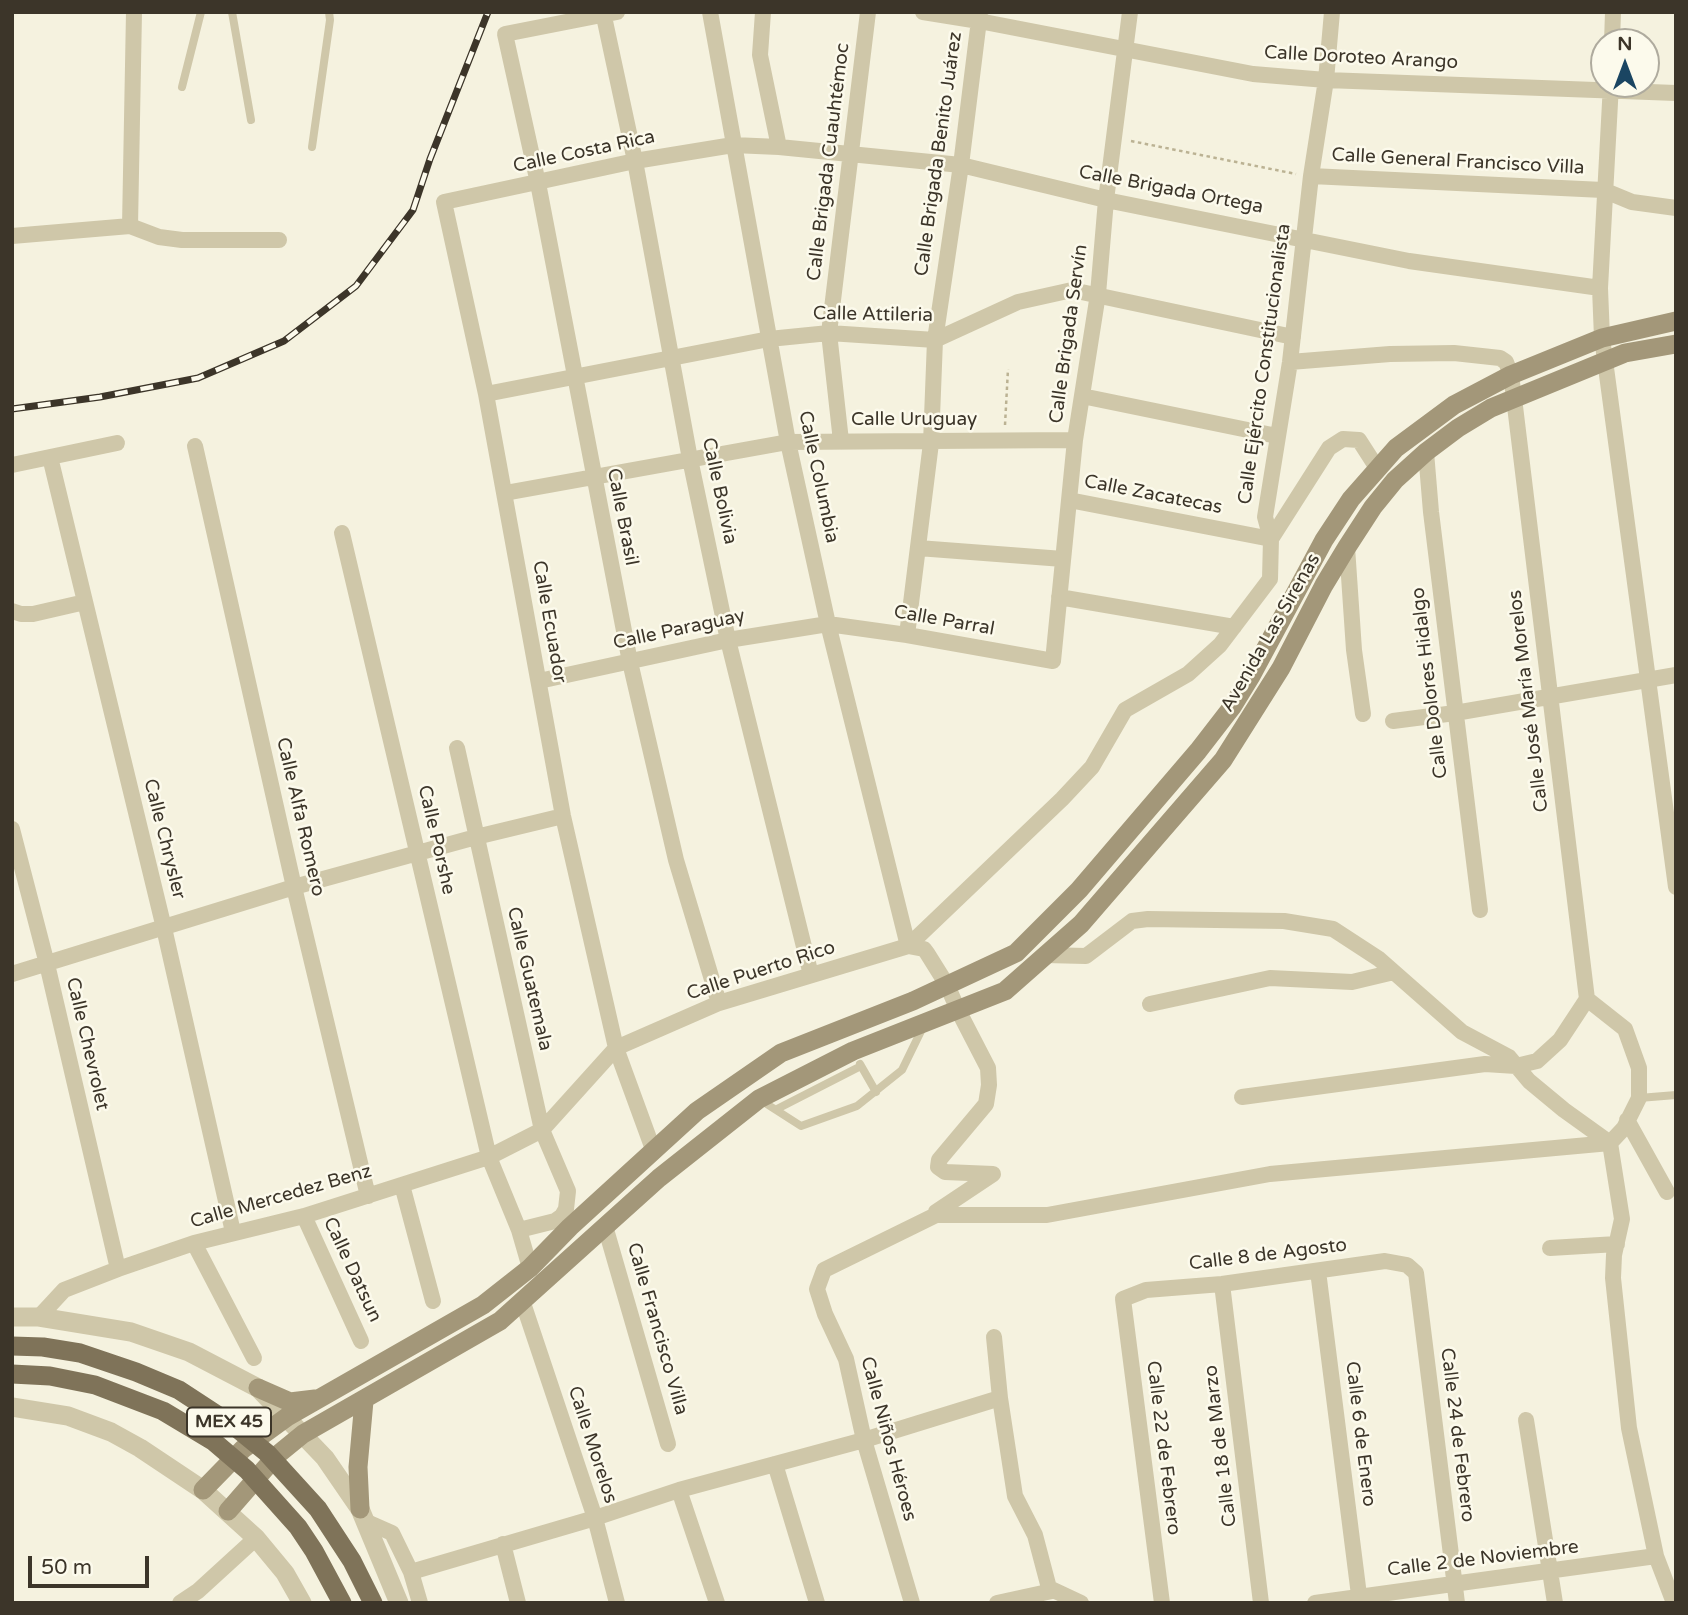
<!DOCTYPE html>
<html>
<head>
<meta charset="utf-8">
<style>
  body { margin:0 }
  #map { position:relative; width:1688px; height:1615px; overflow:hidden; background:#f5f2df; font-family:"Varela Round",sans-serif }
  canvas { display:block }
  .frame { position:absolute; inset:0; border:14px solid #3c3529; pointer-events:none }
  .north { position:absolute; left:1590px; top:28px; width:70px; height:70px; box-sizing:border-box; background:#fcfaec; border:2px solid #afab9e; border-radius:50%; rotate:0deg; font-size:19px; font-weight:700; line-height:28px; text-align:center; color:#3c3529 }
  .north::after { content:''; display:block; margin:auto; width:24px; height:32px; background:#1a4562; clip-path:polygon(50% 0,100% 100%,50% 72%,0 100%) }
  .scale { position:absolute; left:28px; top:1556px; width:121px; height:32px; box-sizing:border-box; border:4px solid #3c3529; border-top:0; padding-left:9px; font-size:21px; line-height:24px; white-space:nowrap; color:#3c3529; -webkit-text-stroke:5px #fcfaec; paint-order:stroke }
</style>
</head>
<body>
<div id="map">
<canvas width="1688" height="1615"></canvas>
<div class="frame"></div>
<div class="north">N</div>
<div class="scale">50 m</div>
</div>
<script>
const c = document.querySelector('canvas').getContext('2d');
c.lineJoin = 'round';
function poly(rows) {
  const path = new Path2D();
  for (const r of rows) {
    path.moveTo(r[0], r[1]);
    for (let i = 2; i < r.length; i += 2) path.lineTo(r[i], r[i + 1]);
  }
  return path;
}
function stroke(path, color, width, dash) {
  c.strokeStyle = color;
  c.lineWidth = width;
  c.lineCap = dash ? 'butt' : 'round';
  c.setLineDash(dash || []);
  c.stroke(path);
}
function write(font, color, halo, rows, align = 'center') {
  c.font = font + ' "Varela Round",sans-serif';
  c.lineWidth = 5;
  c.setLineDash([]);
  c.textBaseline = 'middle';
  c.strokeStyle = halo;
  c.fillStyle = color;
  for (const [text, x, y, turn = 0] of rows) {
    c.save();
    c.translate(x, y);
    c.rotate((+turn || 0) * Math.PI / 180);
    c.textAlign = isNaN(turn) ? turn : align;
    if (halo) c.strokeText(text, 0, 0);
    c.fillText(text, 0, 0);
    c.restore();
  }
}
stroke(poly([
  [1131,141,1296,174],
  [1005,425,1008,369]
]), '#bbb293', 2.5, [3.5, 3.5]);
stroke(poly([
  [232,12,251,120],
  [182,87,201,12],
  [312,147,330,20,329,12],
  [860,1064,876,1092],
  [1639,1098,1676,1095],
  [762,1101,801,1126,857,1106,902,1070,923,1027],
  [777,1109,861,1066]
]), '#cfc7a9', 8);
stroke(poly([
  [603,12,635,161,690,459,728,640,811,975],
  [617,12,505,34,538,183,630,662,676,860,719,1003],
  [710,12,788,442,828,624,908,946],
  [763,12,760,55,779,147],
  [923,12,979,21,1253,74,1326,80,1676,93],
  [1612,42,1613,12],
  [1611,84,1600,288,1602,338,1676,887],
  [1311,176,1603,190,1632,202,1676,208],
  [130,226,134,12],
  [12,236,130,226,159,237,182,240,279,240],
  [1290,362,1390,354,1454,353,1500,358,1506,362,1511,375,1514,398,1587,999],
  [486,394,769,339,829,333,935,340,1018,302,1072,290,1293,337],
  [1082,396,1277,436],
  [841,441,829,333,868,12],
  [195,446,294,887,368,1196],
  [1426,452,1431,512,1480,910],
  [50,457,164,928,233,1232],
  [12,465,117,443],
  [505,493,788,442,1075,440],
  [1069,500,1271,539,1329,448,1343,439,1359,440,1377,468],
  [342,533,489,1157,519,1230,530,1268],
  [1347,547,1354,650,1363,714],
  [918,548,1063,559],
  [1059,597,1234,627],
  [12,611,21,614,33,614,85,602],
  [907,635,931,443,935,340,961,165,980,12],
  [539,681,728,640,828,624,907,635,1053,661,1075,440,1098,294,1106,200,1130,12],
  [1393,721,1455,713,1676,675],
  [457,748,542,1130,568,1191,566,1209,562,1216,555,1221,519,1230],
  [12,829,47,964,118,1269],
  [908,946,924,949,927,953,947,985,958,1010,988,1068,989,1085,986,1104,939,1160,938,1167,945,1172,993,1174,936,1212,936,1215,824,1270,817,1289,825,1314,846,1359,864,1440,912,1603],
  [1045,955,1086,956,1132,921,1148,919,1284,921,1333,929,1379,959,1462,1032,1509,1057,1529,1081,1564,1110,1610,1143],
  [12,974,294,887,476,837,563,816],
  [1150,1004,1270,978,1352,982,1394,972],
  [1242,1097,1485,1064,1516,1066,1537,1061,1560,1040,1587,999],
  [1627,1120,1667,1192],
  [1610,1143,1622,1219,1614,1255,1613,1278,1629,1428,1656,1556,1674,1603],
  [654,1152,616,1048,563,816,486,394,444,202,635,161,733,145,779,147,961,165,1106,200,1409,261,1600,288],
  [402,1185,433,1301],
  [936,1215,1047,1215,1270,1174,1610,1143,1624,1128,1639,1098,1639,1068,1625,1029,1587,999],
  [304,1216,361,1341],
  [605,1226,668,1444],
  [194,1243,254,1358],
  [1550,1248,1617,1244],
  [1318,1271,1360,1603],
  [1222,1284,1261,1603],
  [523,1303,595,1518,617,1603],
  [39,1317,64,1290,118,1269,194,1243,304,1216,489,1157,542,1130,616,1048,719,1003,908,946,1062,799,1092,767,1125,710,1188,674,1220,645,1270,579,1271,539,1265,517,1290,362,1311,176,1326,80,1332,12],
  [1000,1398,1015,1496,1035,1535,1049,1588],
  [1526,1420,1555,1603],
  [775,1464,817,1603],
  [679,1490,717,1603],
  [367,1522,392,1533,411,1572,420,1603],
  [503,1544,518,1603],
  [411,1572,595,1518,679,1490,864,1440,1000,1398,994,1337],
  [1049,1588,1081,1603],
  [180,1603,198,1591,256,1538],
  [997,1603,1052,1591,1049,1588],
  [1162,1603,1123,1299,1146,1290,1222,1284,1385,1261,1407,1265,1416,1273,1457,1603],
  [1315,1603,1656,1556]
]), '#cfc7a9', 16);
stroke(poly([
  [12,1317,39,1317,131,1332,189,1352,258,1388,325,1458,360,1509,399,1603],
  [12,1407,68,1416,111,1432,140,1448,203,1490,256,1538,285,1573,302,1603]
]), '#cfc7a9', 19);
stroke(poly([
  [258,1388,290,1402,315,1399],
  [203,1490,243,1449,287,1417,483,1305,530,1268,570,1227,697,1111,781,1053,913,1001,1016,953,1079,890,1198,751,1232,707,1251,676,1324,540,1351,499,1396,448,1454,405,1511,375,1602,338,1676,321],
  [360,1509,358,1467,364,1401],
  [228,1511,276,1456,303,1434,500,1321,659,1178,759,1099,853,1051,1005,991,1081,924,1223,760,1281,668,1324,585,1347,547,1373,507,1395,480,1426,452,1458,428,1491,408,1625,353,1676,344]
]), '#a39779', 19);
const rail = poly([
  [12,409,100,397,198,378,284,341,356,286,413,210,430,159,488,12]
]);
stroke(rail, '#3c3529', 7);
stroke(rail, '#fcfaec', 4.5, [13]);
stroke(poly([
  [12,1346,43,1347,80,1353,136,1372,179,1390,234,1426,267,1453,318,1509,352,1561,373,1603],
  [12,1374,50,1376,95,1385,163,1411,213,1441,247,1470,298,1527,314,1551,342,1603]
]), '#7f7359', 19);
for (const [x, y, w] of [
  [229,1422,84]
]) {
  const box = new Path2D();
  box.roundRect(x - w / 2, y - 14.5, w, 29, 5);
  c.fillStyle = '#fcfaec';
  c.fill(box);
  stroke(box, '#3c3529', 2);
}
write('bold 18px', '#3c3529', null, [
  ["MEX 45",229,1422]
]);
write('19px', '#3c3529', '#fcfaec', [
  ["Calle Doroteo Arango",1361,58,3],
  ["Calle Costa Rica",584,152,-12],
  ["Calle Brigada Benito Juárez",939,154,-82],
  ["Calle Brigada Cuauhtémoc",829,162,-83],
  ["Calle General Francisco Villa",1458,162,3],
  ["Calle Brigada Ortega",1171,190,11],
  ["Calle Attileria",873,315,1],
  ["Calle Brigada Servín",1069,334,-82],
  ["Calle Ejército Constitucionalista",1265,364,-82],
  ["Calle Uruguay",914,420],
  ["Calle Columbia",818,477,78],
  ["Calle Bolivia",719,491,78],
  ["Calle Zacatecas",1153,495,11],
  ["Calle Brasil",622,517,79],
  ["Calle Parral",944,621,10],
  ["Calle Ecuador",549,622,80],
  ["Calle Paraguay",679,630,-12],
  ["Avenida Las Sirenas",1271,633,-60],
  ["Calle Dolores Hidalgo",1430,683,-97],
  ["Calle José María Morelos",1529,701,-97],
  ["Calle Alfa Romero",300,817,77],
  ["Calle Chrysler",164,839,76],
  ["Calle Porshe",436,840,77],
  ["Calle Puerto Rico",761,971,-18],
  ["Calle Guatemala",529,979,77],
  ["Calle Chevrolet",87,1044,77],
  ["Calle Mercedez Benz",281,1197,-16],
  ["Calle 8 de Agosto",1268,1255,-7],
  ["Calle Datsun",352,1270,65],
  ["Calle Francisco Villa",657,1329,74],
  ["Calle 6 de Enero",1360,1434,83],
  ["Calle 24 de Febrero",1457,1435,83],
  ["Calle Niños Héroes",888,1439,75],
  ["Calle Morelos",592,1445,72],
  ["Calle 18 de Marzo",1221,1446,-97],
  ["Calle 22 de Febrero",1163,1448,83],
  ["Calle 2 de Noviembre",1483,1559,-7]
]);
</script>
</body>
</html>
